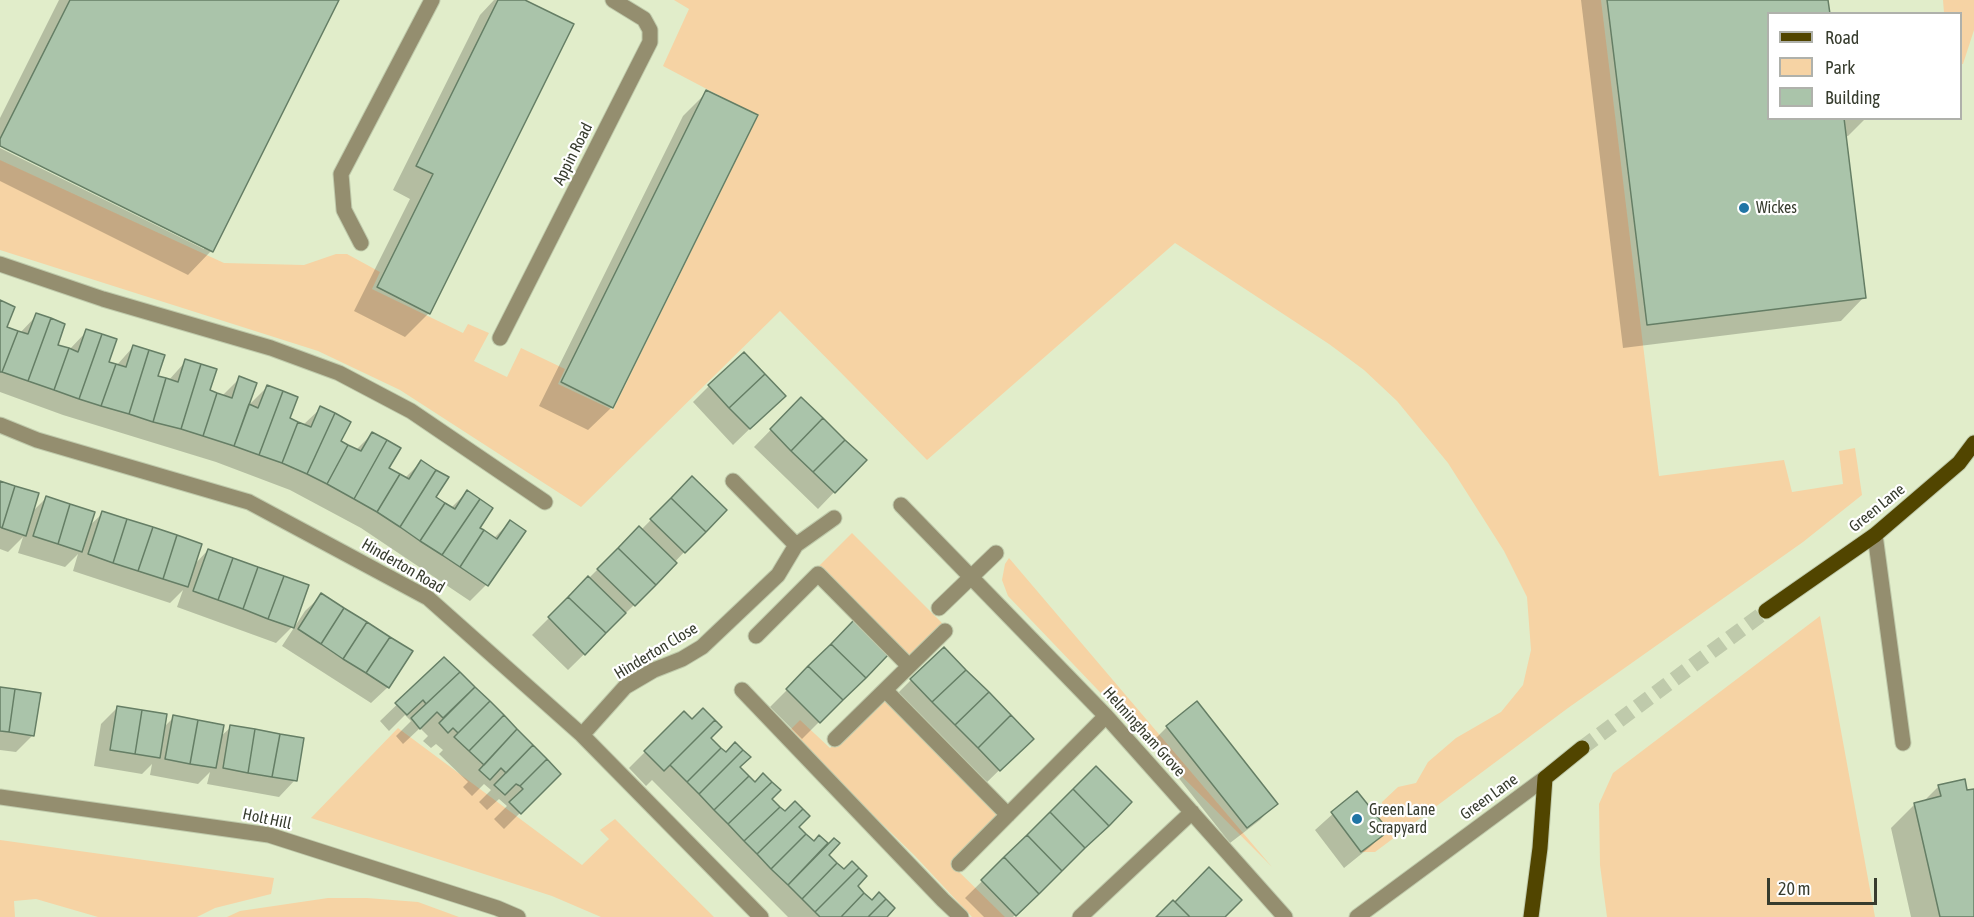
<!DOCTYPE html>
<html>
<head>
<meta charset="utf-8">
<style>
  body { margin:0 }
  #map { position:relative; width:1974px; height:917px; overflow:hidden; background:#e1edca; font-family:"Asap Condensed",sans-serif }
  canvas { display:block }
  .legend { position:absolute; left:1767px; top:12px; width:195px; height:108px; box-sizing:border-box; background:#fff; border:2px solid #afb1ab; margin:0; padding:8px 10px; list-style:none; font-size:18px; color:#373c2e }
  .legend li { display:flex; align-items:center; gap:12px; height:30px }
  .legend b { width:30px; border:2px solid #afb1ab }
  .scale { position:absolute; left:1767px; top:878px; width:110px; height:27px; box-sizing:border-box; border:3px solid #373c2e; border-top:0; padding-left:8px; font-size:18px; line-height:21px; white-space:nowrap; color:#373c2e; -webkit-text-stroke:4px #fff; paint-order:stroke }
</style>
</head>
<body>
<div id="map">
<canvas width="1974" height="917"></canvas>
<ul class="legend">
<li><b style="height:8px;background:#514500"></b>Road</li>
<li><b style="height:16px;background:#f6d3a4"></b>Park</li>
<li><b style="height:16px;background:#aac4aa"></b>Building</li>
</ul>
<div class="scale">20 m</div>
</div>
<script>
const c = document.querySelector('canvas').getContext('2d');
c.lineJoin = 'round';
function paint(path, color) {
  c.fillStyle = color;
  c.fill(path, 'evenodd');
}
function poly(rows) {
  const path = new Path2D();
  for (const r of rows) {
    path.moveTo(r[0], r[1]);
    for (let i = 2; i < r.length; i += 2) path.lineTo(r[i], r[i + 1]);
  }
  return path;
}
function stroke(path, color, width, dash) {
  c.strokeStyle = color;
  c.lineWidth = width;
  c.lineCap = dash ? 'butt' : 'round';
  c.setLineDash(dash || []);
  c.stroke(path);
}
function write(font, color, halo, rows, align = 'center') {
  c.font = font + ' "Asap Condensed",sans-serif';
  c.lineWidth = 4.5;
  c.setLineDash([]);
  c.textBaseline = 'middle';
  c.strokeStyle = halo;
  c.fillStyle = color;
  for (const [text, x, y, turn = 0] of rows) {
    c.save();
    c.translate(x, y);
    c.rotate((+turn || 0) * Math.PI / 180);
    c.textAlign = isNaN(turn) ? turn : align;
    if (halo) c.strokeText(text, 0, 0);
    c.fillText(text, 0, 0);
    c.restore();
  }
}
paint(poly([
  [674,0,1601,0,1659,476,1784,460,1792,492,1843,484,1839,451,1855,448,1862,495,1803,542,1568,708,1375,852,1361,852,1388,831,1379,818,1382,802,1398,787,1416,783,1428,762,1456,738,1501,712,1523,685,1531,650,1527,597,1504,551,1448,463,1397,401,1364,370,1329,344,1175,243,927,460,780,311,581,507,400,390,318,351,0,250,0,160,224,263,304,265,336,254,347,254,380,272,372,289,463,333,468,324,489,333,474,361,507,377,521,348,565,369,558,384,613,410,758,116,663,66,689,9],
  [1943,0,1974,0,1974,30,1963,64,1960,64,1960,14,1944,13],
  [852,533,943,624,909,658,818,567],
  [1009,558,1272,867,1140,734,1008,596,1002,580,1005,564],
  [1820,616,1875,917,1607,917,1600,865,1599,804,1613,773],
  [886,696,1001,813,951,864,1005,917,972,917,915,856,788,732,800,720,830,748],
  [398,728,582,865,609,839,600,830,615,819,714,917,601,917,552,896,311,818],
  [0,840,274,878,271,894,215,908,197,917,98,917,36,899,14,901,15,917,0,917],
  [328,898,367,898,418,902,459,917,227,917,240,911]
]), '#f6d3a4');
paint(poly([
  [59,0,337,0,211,251,188,275,0,181,0,148,204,249,204,246,0,144,0,118],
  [494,0,522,0,429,313,405,337,354,311,410,199,393,190,480,15],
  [1581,0,1827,0,1768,14,1768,118,1866,118,1848,136,1844,137,1864,297,1841,321,1623,348],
  [707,92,612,407,588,430,539,406,683,116],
  [0,302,6,328,19,334,37,315,56,346,69,350,87,331,107,363,116,366,133,347,156,377,168,381,186,361,208,391,222,396,240,378,246,408,267,387,288,419,303,425,321,408,339,442,356,450,372,434,387,468,404,479,421,462,434,497,451,508,467,492,478,528,494,538,510,522,486,585,470,601,361,528,290,490,216,462,63,415,0,392],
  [709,386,767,412,733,445,693,402],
  [801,399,865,460,818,509,754,447],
  [692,478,724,510,634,605,568,670,532,635,639,528,641,530],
  [0,482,32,512,46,498,88,527,103,513,194,565,208,550,292,627,276,643,177,607,183,590,170,603,73,571,78,554,65,567,18,553,23,537,8,552,0,549],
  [322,595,388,687,371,703,282,646,305,611],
  [854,623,886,655,802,739,770,707],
  [444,659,559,774,504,829,494,819,507,806,499,799,487,810,479,802,491,790,484,784,472,796,463,787,468,782,439,754,443,750,436,744,431,748,423,741,428,736,420,728,403,744,396,736,411,721,405,715,389,731,380,721],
  [911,680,1032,738,982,787,895,696],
  [0,689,33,735,16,752,0,750],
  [117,708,164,727,174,717,219,738,231,727,295,780,279,797,207,784,210,772,198,784,150,775,152,764,142,774,94,766,101,724],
  [684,713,813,843,819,837,828,845,827,855,885,917,788,917,652,780,646,786,629,768],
  [1167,727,1276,803,1260,820,1230,843,1151,743],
  [1096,769,1130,802,1013,917,984,917,965,898],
  [1939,786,1966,792,1974,790,1974,917,1911,917,1891,828,1915,804,1923,802],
  [1356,793,1387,831,1370,847,1344,868,1315,830]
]), '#0003');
const building = poly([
  [70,0,339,0,213,252,0,146,0,139,70,0],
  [498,0,525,0,574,24,430,314,377,287,433,174,416,166,498,0],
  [1607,0,1828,0,1830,14,1768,14,1768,118,1844,118,1866,298,1647,325,1607,0],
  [706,90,758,115,613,408,561,382,706,90],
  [0,300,15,307,7,327,18,331,2,372,0,372,0,300],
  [36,313,51,318,28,381,2,372,18,331,28,334,36,313],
  [51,318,65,324,58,345,69,348,54,390,28,381,51,318],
  [86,329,102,334,79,399,54,390,69,348,78,352,86,329],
  [102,334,117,339,109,362,116,364,101,406,79,399,102,334],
  [133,345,149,350,129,414,101,406,116,364,126,367,133,345],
  [149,350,165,355,158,376,166,378,153,422,129,414,149,350],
  [744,352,765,374,729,408,708,385,744,352],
  [185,359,201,364,181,429,153,422,166,378,178,382,185,359],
  [201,364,217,369,210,390,217,393,203,436,181,429,201,364],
  [765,374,786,396,750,429,729,408,765,374],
  [239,376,257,383,234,446,203,436,217,393,232,398,239,376],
  [267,385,283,391,259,455,234,446,249,404,258,408,267,385],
  [283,391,298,397,290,418,298,422,282,463,259,455,283,391],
  [801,397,823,418,791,451,770,429,801,397],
  [320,406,335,413,307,474,282,463,298,422,311,427,320,406],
  [335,413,351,422,341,441,348,445,327,484,307,474,335,413],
  [823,418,845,440,813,472,791,451,823,418],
  [372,432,387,440,354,499,327,484,348,445,361,451,372,432],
  [387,440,401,448,389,468,400,474,377,512,354,499,387,440],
  [845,440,867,460,835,493,813,472,845,440],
  [421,460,436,470,400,527,377,512,400,474,409,479,421,460],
  [436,470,449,477,436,497,445,503,420,541,400,527,436,470],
  [692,476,727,510,706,532,671,498,692,476],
  [0,481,15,486,2,528,0,527,0,481],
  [15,486,39,493,26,536,2,528,15,486],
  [467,490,480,499,442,555,420,541,445,503,455,509,467,490],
  [46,496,70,504,58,544,33,536,46,496],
  [671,498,706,532,685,553,650,519,671,498],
  [480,499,493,508,480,528,484,530,460,567,442,555,480,499],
  [70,504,95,512,82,552,58,544,70,504],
  [102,511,127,519,113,563,88,554,102,511],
  [127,519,153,527,138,571,113,563,127,519],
  [510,520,526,531,488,586,460,567,484,530,497,539,510,520],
  [639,526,677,563,656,585,618,548,639,526],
  [153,527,177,535,163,579,138,571,153,527],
  [177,535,202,544,188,587,163,579,177,535],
  [618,548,656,585,635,606,597,569,618,548],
  [208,549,233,558,218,600,193,591,208,549],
  [233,558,258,567,243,609,218,600,233,558],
  [258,567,284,576,268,619,243,609,258,567],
  [284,576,309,585,294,628,268,619,284,576],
  [588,576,626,613,606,633,568,597,588,576],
  [321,593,344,608,321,644,298,629,321,593],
  [568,597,606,633,585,655,548,617,568,597],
  [344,608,367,622,343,659,321,644,344,608],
  [854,620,888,655,866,678,831,644,854,620],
  [367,622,390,637,366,673,343,659,367,622],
  [390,637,413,651,389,688,366,673,390,637],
  [831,644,866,678,843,700,808,666,831,644],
  [944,647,966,670,932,702,910,679,944,647],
  [444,657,460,672,426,704,423,700,407,715,395,703,444,657],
  [808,666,843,700,820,723,786,689,808,666],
  [966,670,989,692,955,725,932,702,966,670],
  [460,672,475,687,443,718,437,712,420,729,411,718,460,672],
  [0,687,15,689,9,732,0,731,0,687],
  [475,687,490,701,458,733,453,728,448,733,439,723,475,687],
  [15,689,41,693,34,736,9,732,15,689],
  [989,692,1011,715,978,748,955,725,989,692],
  [490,701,504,715,469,751,454,737,490,701],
  [1197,701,1278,804,1247,828,1166,726,1197,701],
  [117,706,142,710,135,754,110,750,117,706],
  [703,708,715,720,664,771,644,751,684,711,692,719,703,708],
  [142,710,167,714,160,758,135,754,142,710],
  [173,715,198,720,190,764,165,759,173,715],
  [504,715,517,729,484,765,469,751,504,715],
  [1011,715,1034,739,1000,771,978,748,1011,715],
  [198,720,224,725,216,768,190,764,198,720],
  [715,720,722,727,711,738,721,748,687,782,670,765,715,720],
  [230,725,255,729,248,773,223,768,230,725],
  [255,729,280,734,272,777,248,773,255,729],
  [517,729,533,745,506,773,501,768,490,780,479,770,517,729],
  [280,734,304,738,297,781,272,777,280,734],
  [735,742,743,750,699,794,687,782,721,748,726,752,735,742],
  [533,745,547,759,520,786,516,784,505,795,494,785,533,745],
  [743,750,751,757,740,767,749,776,714,810,699,794,743,750],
  [547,759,561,774,521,814,509,802,523,789,520,786,547,759],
  [1096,766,1132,802,1109,826,1073,789,1096,766],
  [763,773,772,782,728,824,714,810,749,776,755,782,763,773],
  [1965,779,1967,790,1974,789,1974,917,1940,917,1914,803,1941,796,1938,785,1965,779],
  [772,782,781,790,772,799,780,807,744,841,728,824,772,782],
  [1073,789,1109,826,1085,848,1050,812,1073,789],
  [1357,791,1389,831,1361,852,1331,812,1357,791],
  [795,801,803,809,757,854,744,841,780,807,785,811,795,801],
  [803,809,810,816,799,827,806,834,771,869,757,854,803,809],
  [1050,812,1085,848,1062,871,1027,835,1050,812],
  [806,834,814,841,819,835,828,843,788,885,771,869,806,834],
  [1027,835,1062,871,1039,894,1004,857,1027,835],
  [834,838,840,843,829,855,837,863,802,899,788,885,834,838],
  [1004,857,1039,894,1016,916,981,880,1004,857],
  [852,861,859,868,815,912,802,899,837,863,844,869,852,861],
  [1209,867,1242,900,1225,917,1190,917,1175,902,1209,867],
  [859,868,867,876,858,886,864,893,841,917,820,917,815,912,859,868],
  [879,892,886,899,868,917,841,917,864,893,872,900,879,892],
  [886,899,895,908,887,917,868,917,886,899],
  [1173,900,1190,917,1156,917,1173,900]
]);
paint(building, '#aac4aa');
stroke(building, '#657e65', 1.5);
stroke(poly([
  [1582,748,1766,611]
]), '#bfcaab', 15, [15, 8]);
const minor = poly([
  [361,243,344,210,341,174,432,0],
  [0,264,103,299,271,348,339,373,411,411,545,502],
  [500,338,650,42,650,30,644,19,613,0],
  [0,425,37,440,249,502,428,598,582,735,761,917],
  [733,481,796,545],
  [901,505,1106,716,1285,917],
  [1875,535,1903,743],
  [939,608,996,553],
  [756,636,818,574,909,666],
  [742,690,943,900,961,917],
  [885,690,1008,815],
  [582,735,625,687,654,670,682,659,702,647,778,575,796,545,834,518],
  [835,739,945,631],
  [0,797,269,835,497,908,518,917],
  [959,864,1106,716],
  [1080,917,1192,812],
  [1357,917,1545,778]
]);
const major = poly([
  [1766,611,1875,535,1959,463,1974,443],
  [1531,917,1540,848,1545,778,1582,748]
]);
stroke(minor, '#bfcaab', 17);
stroke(major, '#bfcaab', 17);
stroke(minor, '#948e6f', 15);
stroke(major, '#514500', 15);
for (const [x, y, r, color] of [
  [1744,208,6,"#2075a5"],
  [1357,819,6,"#2075a5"]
]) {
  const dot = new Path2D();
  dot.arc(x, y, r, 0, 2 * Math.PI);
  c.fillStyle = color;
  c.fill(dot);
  stroke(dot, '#fff', 2);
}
write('16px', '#373c2e', '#fff', [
  ["Appin Road",573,154,-63],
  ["Green Lane",1877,508,-39],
  ["Hinderton Road",403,566,30],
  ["Hinderton Close",656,651,-31],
  ["Helmingham Grove",1144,732,48],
  ["Green Lane",1489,797,-36],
  ["Holt Hill",267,819,12]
]);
write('16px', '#373c2e', '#fff', [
  ["Wickes",1756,208],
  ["Green Lane",1369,810],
  ["Scrapyard",1369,828]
], 'left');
</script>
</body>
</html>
